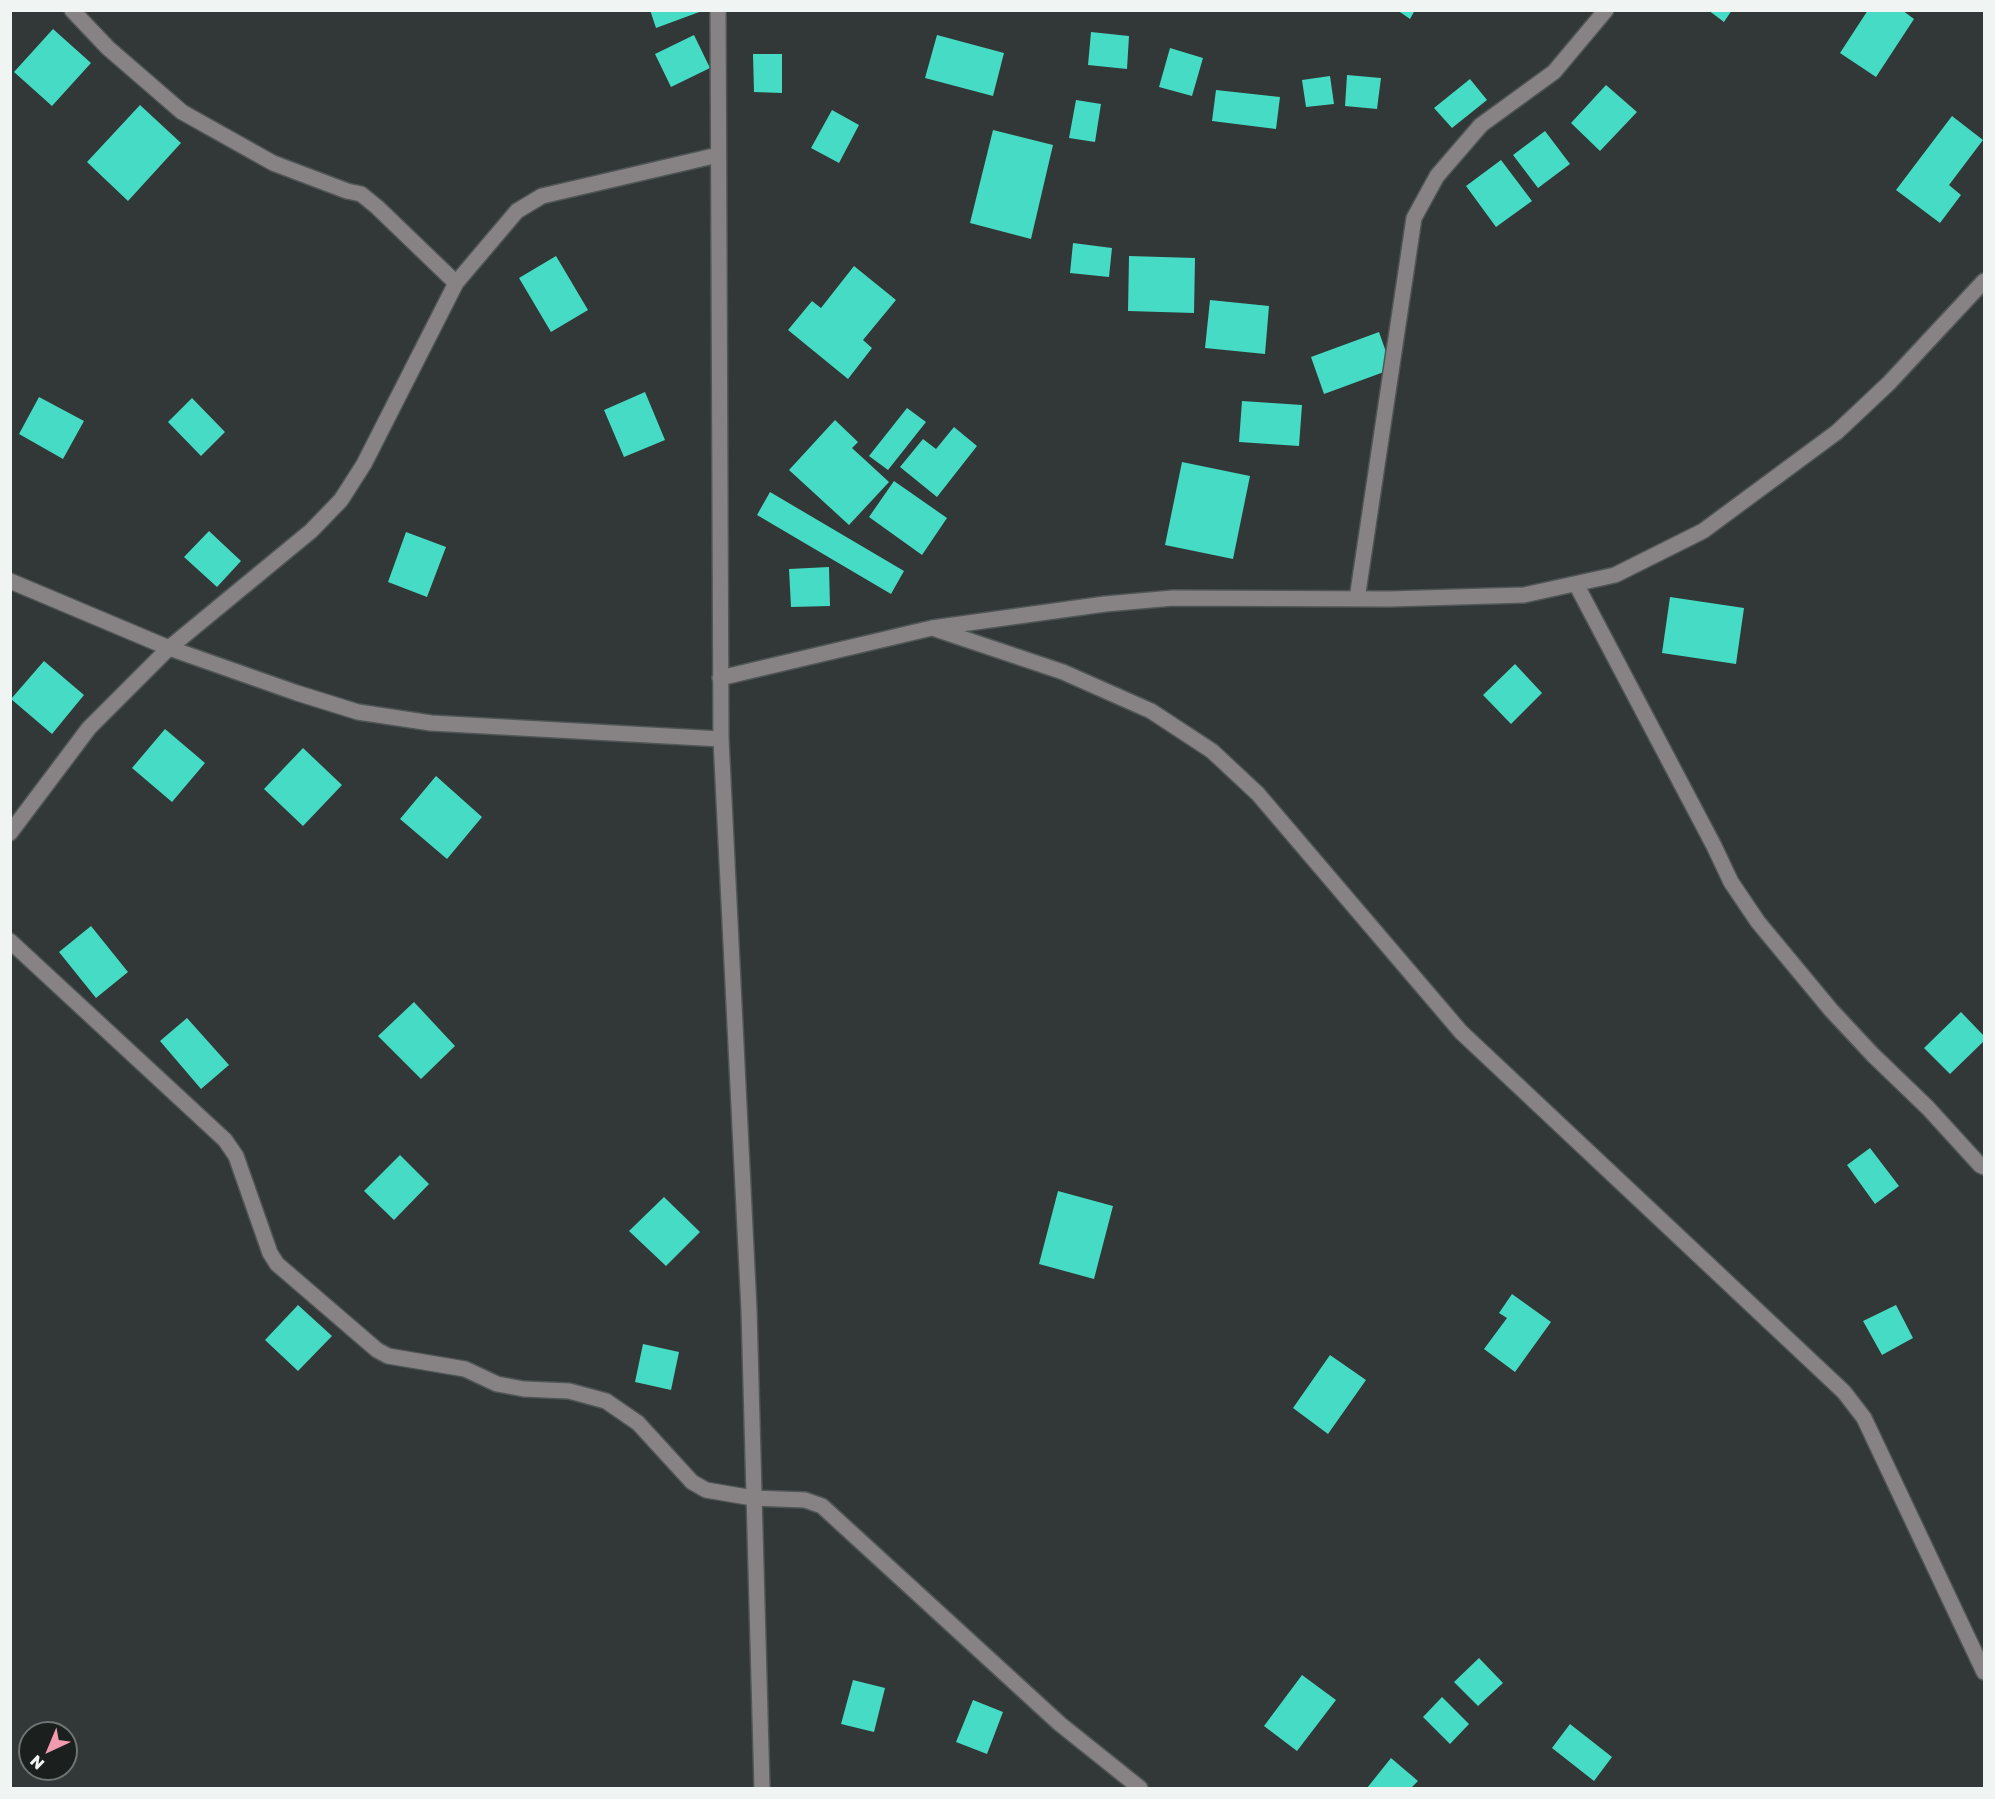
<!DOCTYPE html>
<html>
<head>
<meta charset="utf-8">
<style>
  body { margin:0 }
  #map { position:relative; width:1995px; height:1799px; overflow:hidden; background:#313837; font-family:"Golos Text",sans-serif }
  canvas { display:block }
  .frame { position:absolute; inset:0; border:12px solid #f0f4f3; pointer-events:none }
  .north { position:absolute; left:18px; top:1721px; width:60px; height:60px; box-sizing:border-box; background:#1b1f1e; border:2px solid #707473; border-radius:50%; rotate:224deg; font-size:16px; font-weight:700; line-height:24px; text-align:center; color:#f0f4f3 }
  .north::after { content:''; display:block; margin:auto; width:21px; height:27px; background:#f29aae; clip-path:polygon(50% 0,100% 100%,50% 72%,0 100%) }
</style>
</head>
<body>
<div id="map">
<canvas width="1995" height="1799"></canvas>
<div class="frame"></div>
<div class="north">N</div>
</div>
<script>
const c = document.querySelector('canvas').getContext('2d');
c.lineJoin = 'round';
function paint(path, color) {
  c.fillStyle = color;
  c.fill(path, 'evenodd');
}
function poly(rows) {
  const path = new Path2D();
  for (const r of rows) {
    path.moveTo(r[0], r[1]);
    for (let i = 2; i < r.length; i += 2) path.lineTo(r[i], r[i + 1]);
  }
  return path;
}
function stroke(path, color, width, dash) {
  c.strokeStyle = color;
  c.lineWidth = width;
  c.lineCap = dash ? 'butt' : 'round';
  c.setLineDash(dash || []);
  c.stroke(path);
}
paint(poly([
  [650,10,702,10,702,11,656,28],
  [1397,10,1415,10,1410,19],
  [1708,10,1732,10,1724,22],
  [1868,10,1902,10,1914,19,1876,77,1840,53],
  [53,29,91,63,52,106,14,72],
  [1091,32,1129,36,1127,69,1088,65],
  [694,35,710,68,671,87,655,54],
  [937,35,1004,53,993,96,925,78],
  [1170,48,1203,58,1192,96,1159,87],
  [753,54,782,54,782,93,754,92],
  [1347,75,1381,78,1377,109,1345,106],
  [1330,76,1334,104,1306,107,1302,80],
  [1470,79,1487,100,1452,128,1434,108],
  [1606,85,1637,112,1600,151,1571,123],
  [1216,90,1280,97,1276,129,1212,121],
  [1076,100,1101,104,1095,142,1069,138],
  [140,105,181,143,128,201,87,162],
  [832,110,859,125,839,163,811,148],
  [1952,116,1983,140,1949,185,1961,195,1940,223,1896,190],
  [993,130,1053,145,1031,239,970,223],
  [1545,131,1570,164,1538,188,1513,155],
  [1501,160,1532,201,1496,227,1466,186],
  [1073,243,1112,248,1109,277,1070,273],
  [556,256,588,310,551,332,519,278],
  [1129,256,1195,258,1194,313,1128,311],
  [854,266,896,300,863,340,872,348,848,379,788,330,812,301,821,308],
  [1210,300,1269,306,1265,354,1205,348],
  [1379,332,1392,369,1324,394,1311,357],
  [645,392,665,440,624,457,604,410],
  [39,397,84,421,63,459,19,434],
  [192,398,225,432,201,456,168,422],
  [1242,401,1302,405,1299,446,1239,442],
  [907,408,926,422,888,470,869,456],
  [835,420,858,442,852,448,889,482,849,525,789,470],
  [954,427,977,446,937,497,900,467,923,439,936,449],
  [1182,462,1250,476,1233,559,1165,545],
  [894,481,947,518,922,555,869,517],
  [770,492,904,571,891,594,757,515],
  [209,531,241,561,217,587,184,557],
  [406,532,446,547,427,597,388,582],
  [829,567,830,606,791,607,789,569],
  [1670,597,1744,608,1736,664,1662,653],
  [44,661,84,695,52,734,11,699],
  [1515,664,1542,693,1511,724,1483,695],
  [165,729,205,763,172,802,132,768],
  [303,748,342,785,303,826,264,789],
  [436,776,482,817,447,859,400,819],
  [91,926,128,972,96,998,59,952],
  [414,1002,455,1046,421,1079,378,1036],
  [1961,1012,1984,1036,1984,1041,1950,1074,1924,1048],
  [187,1018,229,1065,201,1089,160,1041],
  [1870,1148,1899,1186,1875,1204,1847,1165],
  [400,1155,429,1184,394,1220,364,1191],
  [1058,1191,1113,1206,1094,1279,1039,1264],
  [664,1197,700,1232,666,1266,629,1231],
  [1512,1294,1551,1322,1515,1372,1484,1349,1507,1318,1499,1313],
  [298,1305,332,1336,298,1371,265,1340],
  [1896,1305,1913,1338,1882,1355,1863,1321],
  [643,1344,679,1352,671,1390,635,1382],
  [1330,1355,1366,1380,1328,1434,1293,1408],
  [1479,1658,1503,1683,1478,1706,1454,1682],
  [1302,1675,1336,1700,1297,1751,1264,1726],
  [853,1680,885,1688,874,1732,841,1724],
  [1442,1697,1469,1724,1450,1744,1423,1717],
  [973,1700,1003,1712,987,1754,956,1742],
  [1570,1724,1612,1757,1594,1781,1552,1748],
  [1391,1758,1418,1781,1411,1788,1367,1788]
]), '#46dbc4');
const minor = poly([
  [72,10,108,48,182,112,273,163,347,191,361,194,377,207,456,283],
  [718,10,721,739,749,1310,762,1788],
  [10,581,169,648,297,693,358,712,431,723,721,739],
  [1576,584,1714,846,1731,882,1758,922,1831,1010,1873,1055,1928,1108,1980,1165,1984,1167],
  [1357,599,1414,218,1437,176,1481,125,1554,72,1606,10],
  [932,628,1063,672,1151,711,1212,751,1258,794,1461,1032,1844,1392,1864,1418,1984,1672],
  [720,678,932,628,1105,604,1173,598,1390,599,1524,595,1615,575,1703,531,1837,432,1889,383,1984,281],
  [10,833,89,728,169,648,311,531,341,500,364,464,456,283,517,211,542,196,718,155],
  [10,941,225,1140,236,1156,270,1253,277,1264,377,1350,388,1356,465,1369,497,1384,524,1389,569,1391,606,1401,638,1423,692,1482,706,1490,753,1498,805,1500,822,1506,1060,1724,1140,1788]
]);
stroke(minor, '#505655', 18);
stroke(minor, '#878384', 15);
</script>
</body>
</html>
